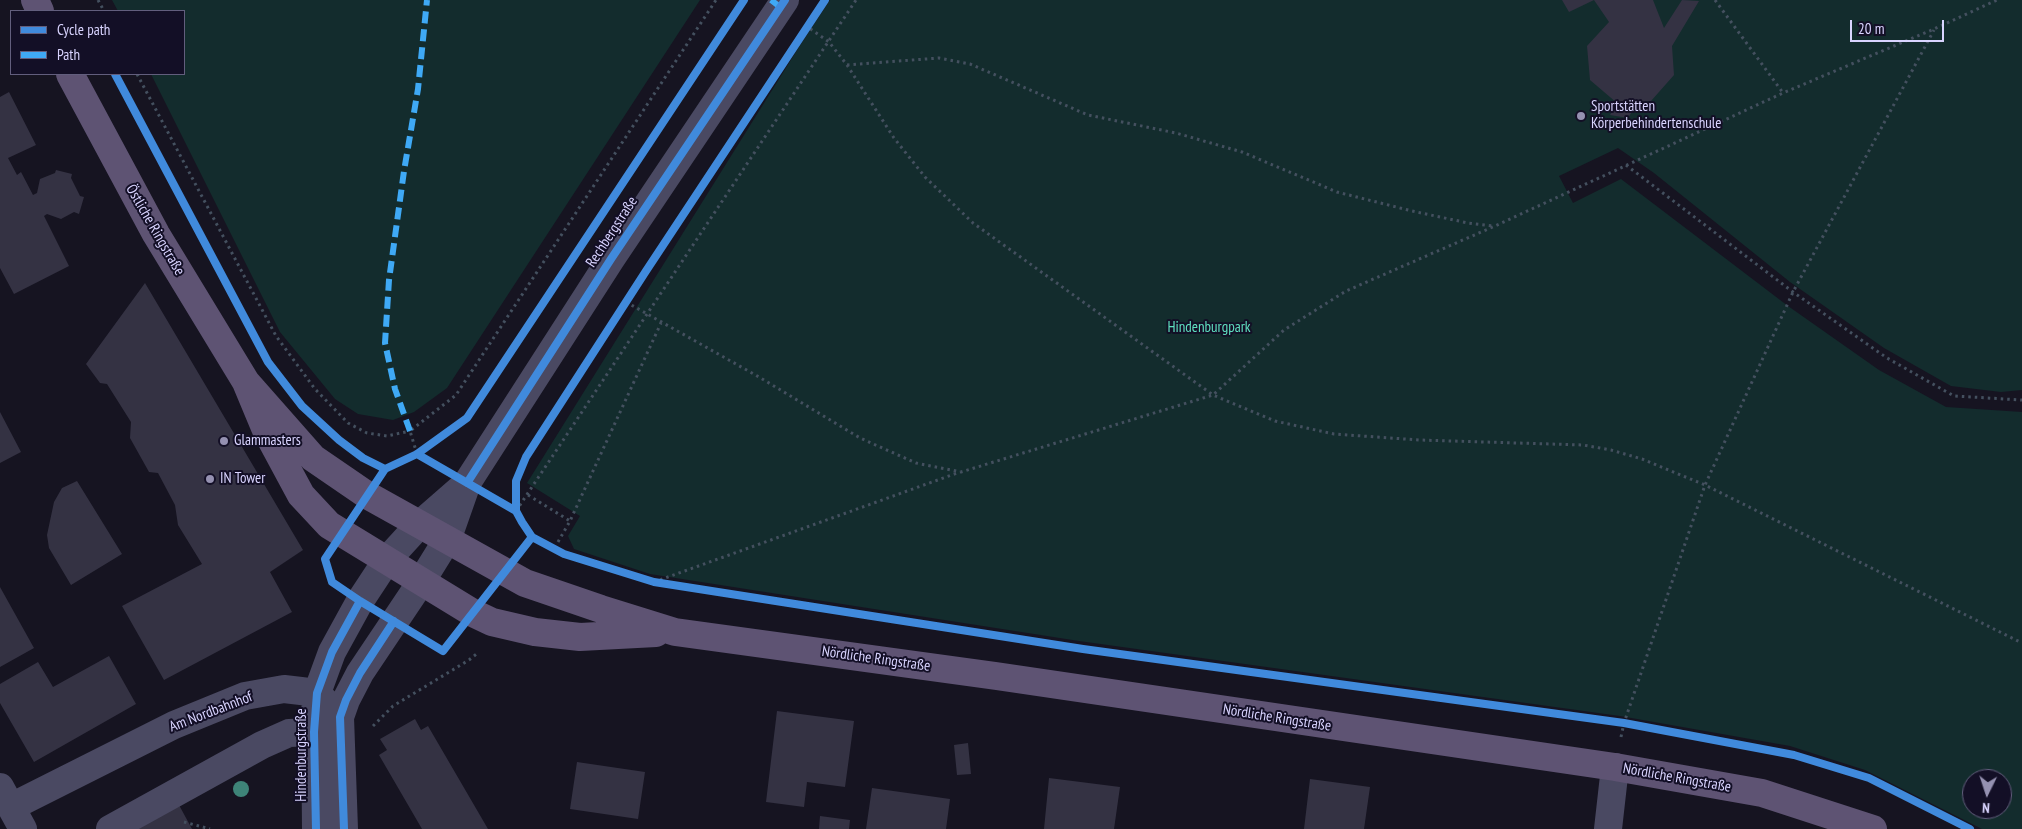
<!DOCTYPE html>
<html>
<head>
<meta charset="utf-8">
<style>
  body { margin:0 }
  #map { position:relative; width:2022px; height:829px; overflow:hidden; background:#161421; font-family:"PT Sans Narrow",sans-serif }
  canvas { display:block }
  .legend { position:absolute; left:10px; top:10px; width:175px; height:65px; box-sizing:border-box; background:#130f26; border:1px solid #625e7d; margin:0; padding:6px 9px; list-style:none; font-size:15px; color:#d9d4ff }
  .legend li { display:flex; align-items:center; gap:10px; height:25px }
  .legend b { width:25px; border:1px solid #625e7d }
  .north { position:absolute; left:1962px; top:769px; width:50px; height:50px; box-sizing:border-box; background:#130f26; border:1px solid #625e7d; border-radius:50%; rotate:184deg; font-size:14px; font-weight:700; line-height:20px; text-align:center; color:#d9d4ff }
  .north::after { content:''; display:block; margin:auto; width:18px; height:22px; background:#9591b1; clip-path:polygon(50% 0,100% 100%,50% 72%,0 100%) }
  .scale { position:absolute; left:1850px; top:20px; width:94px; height:22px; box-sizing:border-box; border:2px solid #d9d4ff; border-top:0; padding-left:6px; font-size:15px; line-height:18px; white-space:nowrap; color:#d9d4ff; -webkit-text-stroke:4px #130f26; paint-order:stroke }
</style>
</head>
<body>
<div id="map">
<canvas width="2022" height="829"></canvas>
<ul class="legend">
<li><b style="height:6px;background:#408adc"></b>Cycle path</li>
<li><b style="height:6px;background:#3fa9f5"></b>Path</li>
</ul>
<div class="north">N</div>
<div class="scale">20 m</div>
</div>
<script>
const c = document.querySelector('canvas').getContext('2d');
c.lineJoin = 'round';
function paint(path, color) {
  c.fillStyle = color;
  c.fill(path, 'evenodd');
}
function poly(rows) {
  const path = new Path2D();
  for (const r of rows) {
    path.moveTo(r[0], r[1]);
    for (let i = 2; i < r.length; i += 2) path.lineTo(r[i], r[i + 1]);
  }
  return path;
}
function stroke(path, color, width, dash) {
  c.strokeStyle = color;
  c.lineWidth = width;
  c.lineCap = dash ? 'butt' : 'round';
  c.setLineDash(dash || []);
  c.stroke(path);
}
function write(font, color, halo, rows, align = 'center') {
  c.font = font + ' "PT Sans Narrow",sans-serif';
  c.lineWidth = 4;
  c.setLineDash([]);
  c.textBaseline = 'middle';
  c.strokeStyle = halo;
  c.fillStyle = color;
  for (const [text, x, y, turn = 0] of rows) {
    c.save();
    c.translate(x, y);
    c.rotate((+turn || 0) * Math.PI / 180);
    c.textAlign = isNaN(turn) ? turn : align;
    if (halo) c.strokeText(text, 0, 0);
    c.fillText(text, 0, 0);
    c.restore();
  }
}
paint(poly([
  [112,0,700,0,447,388,414,412,393,420,358,414,335,399,280,332,151,74,184,74,184,11,118,11],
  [830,0,2022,0,2022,390,2001,392,1951,386,1884,348,1790,282,1654,173,1618,148,1559,176,1573,203,1621,179,1788,306,1879,370,1946,407,2022,412,2022,829,1982,829,1865,770,1790,746,1620,716,1079,641,650,574,574,549,568,536,580,516,527,483,799,47],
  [1972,779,2002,779,2002,809,1972,809]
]), '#132c2d');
paint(poly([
  [1562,0,1653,0,1664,28,1682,0,1699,1,1672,46,1674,75,1651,101,1638,102,1628,118,1610,115,1617,103,1590,80,1587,46,1609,22,1607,19,1594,0,1569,12],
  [9,92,36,145,8,158,17,175,21,172,33,195,37,193,40,179,55,173,56,170,72,174,71,178,80,196,84,197,79,214,74,212,61,219,47,214,44,216,69,266,14,294,0,268,0,97],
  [145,283,303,550,270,572,292,612,164,680,122,606,202,564,178,525,175,505,158,473,149,472,130,438,131,422,107,384,100,383,86,364],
  [0,412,21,452,0,463],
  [77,481,122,554,71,585,49,548,47,535,54,502,62,488],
  [0,587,34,648,0,667],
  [109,656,136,704,34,762,0,703,0,684,38,662,53,687],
  [777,711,854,721,845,787,807,782,804,807,766,802],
  [415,719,421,730,428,726,488,829,422,829,379,755,387,750,380,739],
  [968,743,971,774,957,775,954,745],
  [577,762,645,772,638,819,570,809],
  [1049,778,1120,787,1114,829,1044,829],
  [1310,779,1370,787,1364,829,1304,829],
  [872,788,950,799,946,829,866,829],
  [179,805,192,829,136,829],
  [820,816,850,820,849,829,819,829]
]), '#343243');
stroke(poly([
  [98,0,104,11],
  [1715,0,1783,93],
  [805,25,829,42,847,65,894,138,925,177,973,223,1213,395,1275,421,1334,434,1419,440,1583,445,1611,450,1642,459,1705,485,2022,643],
  [847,65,939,58,970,64,1088,115,1176,133,1242,152,1337,192,1412,211,1468,223,1494,226],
  [137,74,276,336,315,389,348,423,367,433,387,436,410,431],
  [1626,165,1793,292,1887,358,1954,396,2022,400],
  [626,302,759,377,860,438,916,463,961,472,1213,395,1284,330,1346,291,1495,226,1783,93,1934,29,1997,0],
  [417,454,410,431,456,395,716,0],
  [528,495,570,521],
  [516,511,856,0],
  [558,542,570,521,661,323],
  [654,582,960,472],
  [373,726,393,706,469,660,479,652],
  [1621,737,1624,723,1705,485,1793,292,1934,30],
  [184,822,210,829]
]), '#44505f', 3, [2.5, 4]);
stroke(poly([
  [0,787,23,829],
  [11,807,174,725,245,696,284,689,301,691,317,693,330,707],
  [110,829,262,745,289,733,314,732,330,723],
  [316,829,315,712,317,693,332,652,360,601,387,560,419,525,466,484],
  [344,829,340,717,346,700,360,673,421,582,447,540,467,483,611,259,785,0],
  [1608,829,1615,767]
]), '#4a4962', 28);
stroke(poly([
  [35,0,40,11],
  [70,74,156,234,246,382,266,430,301,495,329,525,473,613,492,622,535,632,580,637,656,633],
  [246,382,313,458,367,495,525,583,601,609,675,632,996,676,1615,767,1762,793,1873,829]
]), '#5e5373', 28);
stroke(poly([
  [771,0,780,7],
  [410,431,395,389,385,343,389,280,404,171,418,89,427,0]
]), '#3fa9f5', 6, [12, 6]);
stroke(poly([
  [825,0,646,271,526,457,516,481,516,511,522,522,532,537,564,554,654,582,1083,649,1624,723,1794,755,1869,778,1970,829],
  [115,74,268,362,302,406,339,440,363,458,385,469],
  [417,454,516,511],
  [467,483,611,259,785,0],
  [532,537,443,651,360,601,332,582,325,559,385,469,417,454,467,418,744,0],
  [316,829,314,732,317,693,332,652,360,601],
  [344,829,340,717,346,700,360,673,394,621]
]), '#408adc', 8);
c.fillStyle = '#3e8478';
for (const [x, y] of [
  [241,789]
]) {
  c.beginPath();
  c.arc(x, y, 8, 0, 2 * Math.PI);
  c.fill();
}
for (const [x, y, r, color] of [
  [1581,116,5,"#9591b1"],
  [224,441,5,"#9591b1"],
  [210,479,5,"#9591b1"]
]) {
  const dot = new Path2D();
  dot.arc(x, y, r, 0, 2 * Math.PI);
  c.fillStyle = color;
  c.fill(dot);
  stroke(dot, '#130f26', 2);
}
write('15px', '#d9d4ff', '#130f26', [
  ["Sportstätten",1591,107],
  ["Körperbehindertenschule",1591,124],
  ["Glammasters",234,441],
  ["IN Tower",220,479]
], 'left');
write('15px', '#d9d4ff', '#130f26', [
  ["Östliche Ringstraße",155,230,60],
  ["Rechbergstraße",612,232,-57],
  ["Nördliche Ringstraße",876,659,8],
  ["Am Nordbahnhof",211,712,-21],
  ["Nördliche Ringstraße",1277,718,9],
  ["Hindenburgstraße",302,755,-90],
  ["Nördliche Ringstraße",1677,778,10]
]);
write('15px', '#5fe0c0', '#130f26', [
  ["Hindenburgpark",1209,328]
]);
</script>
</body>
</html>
